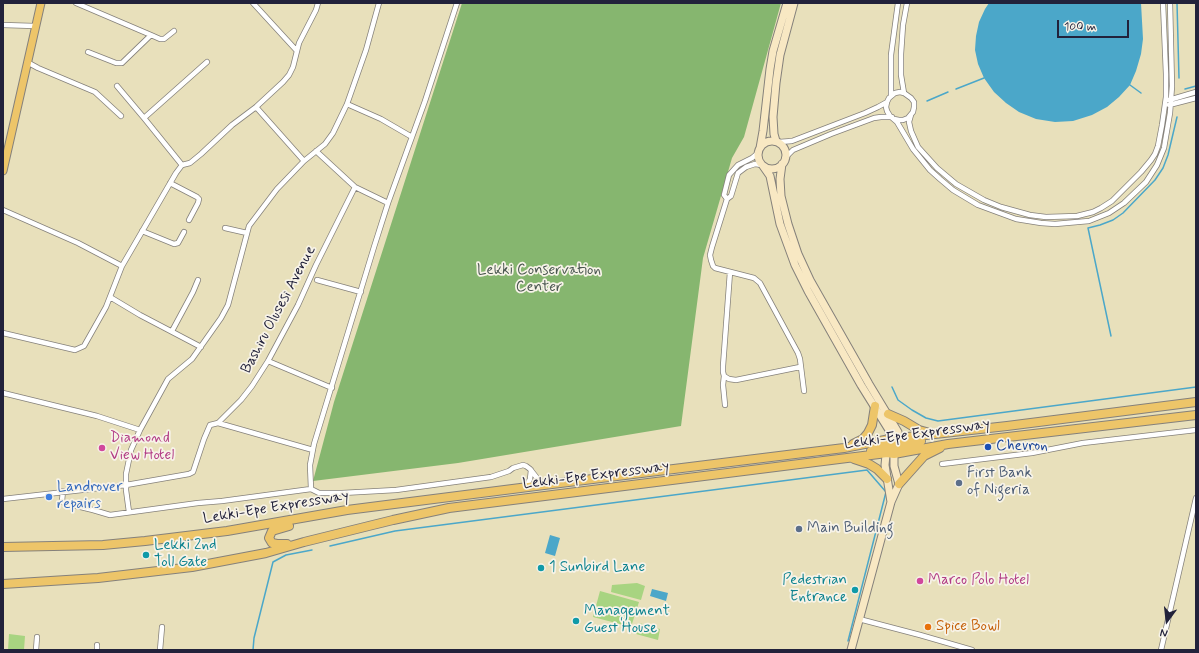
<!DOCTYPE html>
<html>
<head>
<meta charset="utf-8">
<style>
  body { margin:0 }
  #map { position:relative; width:1199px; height:653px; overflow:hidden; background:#e8e0bb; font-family:Mynerve,sans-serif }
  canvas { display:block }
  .frame { position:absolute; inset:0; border:4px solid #22223b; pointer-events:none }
  .north { position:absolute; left:1147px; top:601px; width:40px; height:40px; -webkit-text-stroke:3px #f7f3e8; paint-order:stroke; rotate:195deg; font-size:11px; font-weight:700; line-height:16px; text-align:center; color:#22223b }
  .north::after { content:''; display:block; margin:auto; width:14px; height:18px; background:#22223b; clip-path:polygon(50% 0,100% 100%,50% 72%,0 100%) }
  .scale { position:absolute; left:1057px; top:20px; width:72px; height:18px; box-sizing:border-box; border:2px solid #22223b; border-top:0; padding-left:5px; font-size:12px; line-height:14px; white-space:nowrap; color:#22223b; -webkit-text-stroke:3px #f7f3e8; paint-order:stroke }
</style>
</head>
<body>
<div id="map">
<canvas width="1199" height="653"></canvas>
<div class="frame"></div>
<div class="north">N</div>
<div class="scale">100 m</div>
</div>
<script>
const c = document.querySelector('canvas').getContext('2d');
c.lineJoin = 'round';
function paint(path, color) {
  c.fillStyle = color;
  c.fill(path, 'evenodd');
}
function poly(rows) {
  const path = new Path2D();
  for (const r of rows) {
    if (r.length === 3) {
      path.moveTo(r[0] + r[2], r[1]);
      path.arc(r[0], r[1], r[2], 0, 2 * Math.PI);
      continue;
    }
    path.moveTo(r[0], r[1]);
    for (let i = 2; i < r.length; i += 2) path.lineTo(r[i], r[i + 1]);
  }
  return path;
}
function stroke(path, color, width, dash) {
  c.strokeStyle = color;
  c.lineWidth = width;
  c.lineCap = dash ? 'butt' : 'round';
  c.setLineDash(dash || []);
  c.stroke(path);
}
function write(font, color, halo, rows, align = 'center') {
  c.font = font + ' Mynerve,sans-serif';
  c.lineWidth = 3.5;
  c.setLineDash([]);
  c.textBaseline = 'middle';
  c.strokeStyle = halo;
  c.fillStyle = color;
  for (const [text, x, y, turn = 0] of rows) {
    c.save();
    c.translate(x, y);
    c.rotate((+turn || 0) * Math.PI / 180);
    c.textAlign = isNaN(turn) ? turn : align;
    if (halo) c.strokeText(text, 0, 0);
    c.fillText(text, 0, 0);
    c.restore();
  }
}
paint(poly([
  [637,583,645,586,641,600,611,592,612,585],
  [600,591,639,602,631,627,593,617],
  [639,623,660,629,658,640,636,634],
  [9,634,25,636,24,650,8,650]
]), '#a8d481');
paint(poly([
  [462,3,781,3,744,137,732,158,703,258,681,426,458,463,313,481,334,402]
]), '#86b66f');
paint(poly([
  [989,3,1141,3,1143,39,1141,54,1136,71,1130,85,1119,97,1107,107,1092,115,1073,121,1055,122,1036,119,1019,112,1006,103,994,92,984,78,978,64,975,50,976,36,979,22,985,9],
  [550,535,560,538,555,556,545,553],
  [652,589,668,593,666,601,650,596]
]), '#4ba7c9');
stroke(poly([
  [1177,3,1179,78],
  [1130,85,1141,93],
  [956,89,984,78],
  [1185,89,1196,86],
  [927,101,948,92],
  [1111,336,1088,228,1100,225,1113,220,1123,213,1155,180,1163,168,1168,155,1177,117],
  [892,387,898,400,912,410,926,418,938,421,1196,387],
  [330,546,395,531,867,470,886,492,848,641],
  [253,650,254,638,273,562,286,555,312,550]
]), '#4ba7c9', 1.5);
const street = poly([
  [76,3,151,35,122,63,116,63,88,52],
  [253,3,297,51],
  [3,25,35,26],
  [151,35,160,39,164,39,174,31],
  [27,62,38,68,95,92,121,116],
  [117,86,144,118,182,165],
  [904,93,901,75,901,54,903,25,907,3],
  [891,96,891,55,898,3],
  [1169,100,1196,92],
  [347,104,381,119,412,137],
  [1169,105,1196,98],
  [256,107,304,161],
  [911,115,909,122,911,131,918,147,937,168,956,184,984,200,1001,207,1030,215,1046,217,1077,216,1093,212,1101,208,1112,201,1141,172,1151,160,1155,154,1158,146,1162,125,1166,97,1166,74,1163,3],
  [144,118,207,62],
  [894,119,899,120,903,120,908,118,913,112,914,107,914,102,911,98,904,93,900,92,895,93,889,98,887,102,886,107,887,111,890,116,897,122,913,149,930,170,940,179,953,190,978,205,1016,219,1041,223,1055,224,1089,221,1109,213,1124,203,1146,182,1157,165,1164,148,1170,113,1172,86,1170,3],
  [779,142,792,141,865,113,878,107,887,102],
  [316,151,355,187,388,203],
  [786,157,793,150,831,134,874,118,881,117,892,117],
  [762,165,755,164,746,167,738,173,731,196,727,199,712,247,710,255,711,260,713,266,715,268,754,278,760,283,798,353,800,359,804,391],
  [170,183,197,197,199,199,198,203,189,220],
  [727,199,724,195,729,175,738,165,752,158,758,153],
  [3,210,78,243,122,266],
  [225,228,247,233],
  [142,231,174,244,178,243,184,232],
  [730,272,723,366,723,372,724,376,729,379,736,380,800,367],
  [317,280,361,292],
  [110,297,140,315,201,347],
  [172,331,193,292,198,280],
  [3,333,75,350,84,346,106,307,122,266,176,173,182,165,190,163,201,154,232,125,256,107,283,82,289,75,293,67,299,43,316,10,318,3],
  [268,361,332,388],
  [724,376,723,385,725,405],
  [3,393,97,416,140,430],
  [218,423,313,450],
  [942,464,1032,453,1083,443,1196,430],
  [526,487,530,479,531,470],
  [311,489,310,465,314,444,374,247,388,203,425,101,457,3],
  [63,491,62,501,64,503,93,510,110,515,198,503,222,501,311,489,319,493,342,493,396,490,491,477,509,471,513,468,523,465,526,466,530,469,537,478,544,484],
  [3,499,126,485,189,474,193,472,204,439,210,425,218,423,241,400,252,386,268,361,298,305,316,265,355,187],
  [129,512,126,490,126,474,131,450,140,430,168,379,192,359,221,318,228,305,249,226,277,189,304,161,325,144,333,133,347,104,366,50,379,3],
  [859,619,920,635,972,650],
  [36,650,37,637],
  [97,650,97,645],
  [160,650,162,627],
  [1161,650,1196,498]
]);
const secondary = poly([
  [772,155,14],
  [776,141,774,134,773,117,776,83,780,55,794,3],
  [760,148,763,131,770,69,773,51,787,3],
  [782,164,780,179,781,196,788,224,798,254,810,280,869,384,898,432,898,439,894,454,894,466,899,484,891,502,851,650],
  [763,166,770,176,780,224,795,265,808,291,861,385,889,430,890,439,887,445,885,465,891,502]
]);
const primary = poly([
  [3,171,41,3]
]);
const highway = poly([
  [888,414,904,421,919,430,930,433],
  [853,444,863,439,868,433,872,425,875,406],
  [871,451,882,448,896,440],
  [887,453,896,447,921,441],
  [854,459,869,464,877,469,887,479],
  [899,484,924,456,940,448],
  [287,544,277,544,272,543,269,538,272,531,289,526],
  [3,547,103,545,145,541,227,531,347,510,544,485,844,448,890,439,1007,426,1196,402],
  [3,584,98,578,192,567,266,553,304,542,393,520,449,508,887,453,894,454,948,444,1196,415]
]);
stroke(street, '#85817b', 6);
stroke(secondary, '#85817b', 9);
stroke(primary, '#85817b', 9);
stroke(highway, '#85817b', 10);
stroke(street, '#fff', 4.5);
stroke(secondary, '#f8e8c3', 7);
stroke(primary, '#edc569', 7);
stroke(highway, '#edc569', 8);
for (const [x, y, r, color] of [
  [988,447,4,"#1a4fb4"],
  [102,448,4,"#d1479c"],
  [959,483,4,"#5c6f8a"],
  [49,497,4,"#3f7fe0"],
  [799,529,4,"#5c6f8a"],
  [146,555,4,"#0f9aa8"],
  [541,568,4,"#0f9aa8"],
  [920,581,4,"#d1479c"],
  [855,590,4,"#0f9aa8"],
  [576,621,4,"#0f9aa8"],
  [928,627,4,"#e8710a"]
]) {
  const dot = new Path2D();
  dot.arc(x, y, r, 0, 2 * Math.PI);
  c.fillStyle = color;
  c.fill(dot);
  stroke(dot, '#f7f3e8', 1.5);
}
write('15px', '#4a5750', '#f7f3e8', [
  ["Lekki Conservation",539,271],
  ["Center",539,288]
]);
write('15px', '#22223b', '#f7f3e8', [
  ["Bashiru Olusesi Avenue",279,310,-62],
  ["Lekki-Epe Expressway",917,435,-8],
  ["Lekki-Epe Expressway",596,476,-7],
  ["Lekki-Epe Expressway",276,508,-9]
]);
write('15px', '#b23c85', '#f7f3e8', [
  ["Diamond",110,439],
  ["View Hotel",110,456],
  ["Marco Polo Hotel",928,581]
], 'left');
write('15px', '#164399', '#f7f3e8', [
  ["Chevron",996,447]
], 'left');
write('15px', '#4e5e75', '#f7f3e8', [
  ["First Bank",967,474],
  ["of Nigeria",967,491],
  ["Main Building",807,529]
], 'left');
write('15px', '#366cbe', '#f7f3e8', [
  ["Landrover",57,488],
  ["repairs",57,505]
], 'left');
write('15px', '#0d838f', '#f7f3e8', [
  ["Lekki 2nd",154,546],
  ["Toll Gate",154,563],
  ["1 Sunbird Lane",549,568],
  ["Pedestrian",847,581,"right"],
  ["Entrance",847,598,"right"],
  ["Management",584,612],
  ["Guest House",584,629]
], 'left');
write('15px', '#c56008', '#f7f3e8', [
  ["Spice Bowl",936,627]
], 'left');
</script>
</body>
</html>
